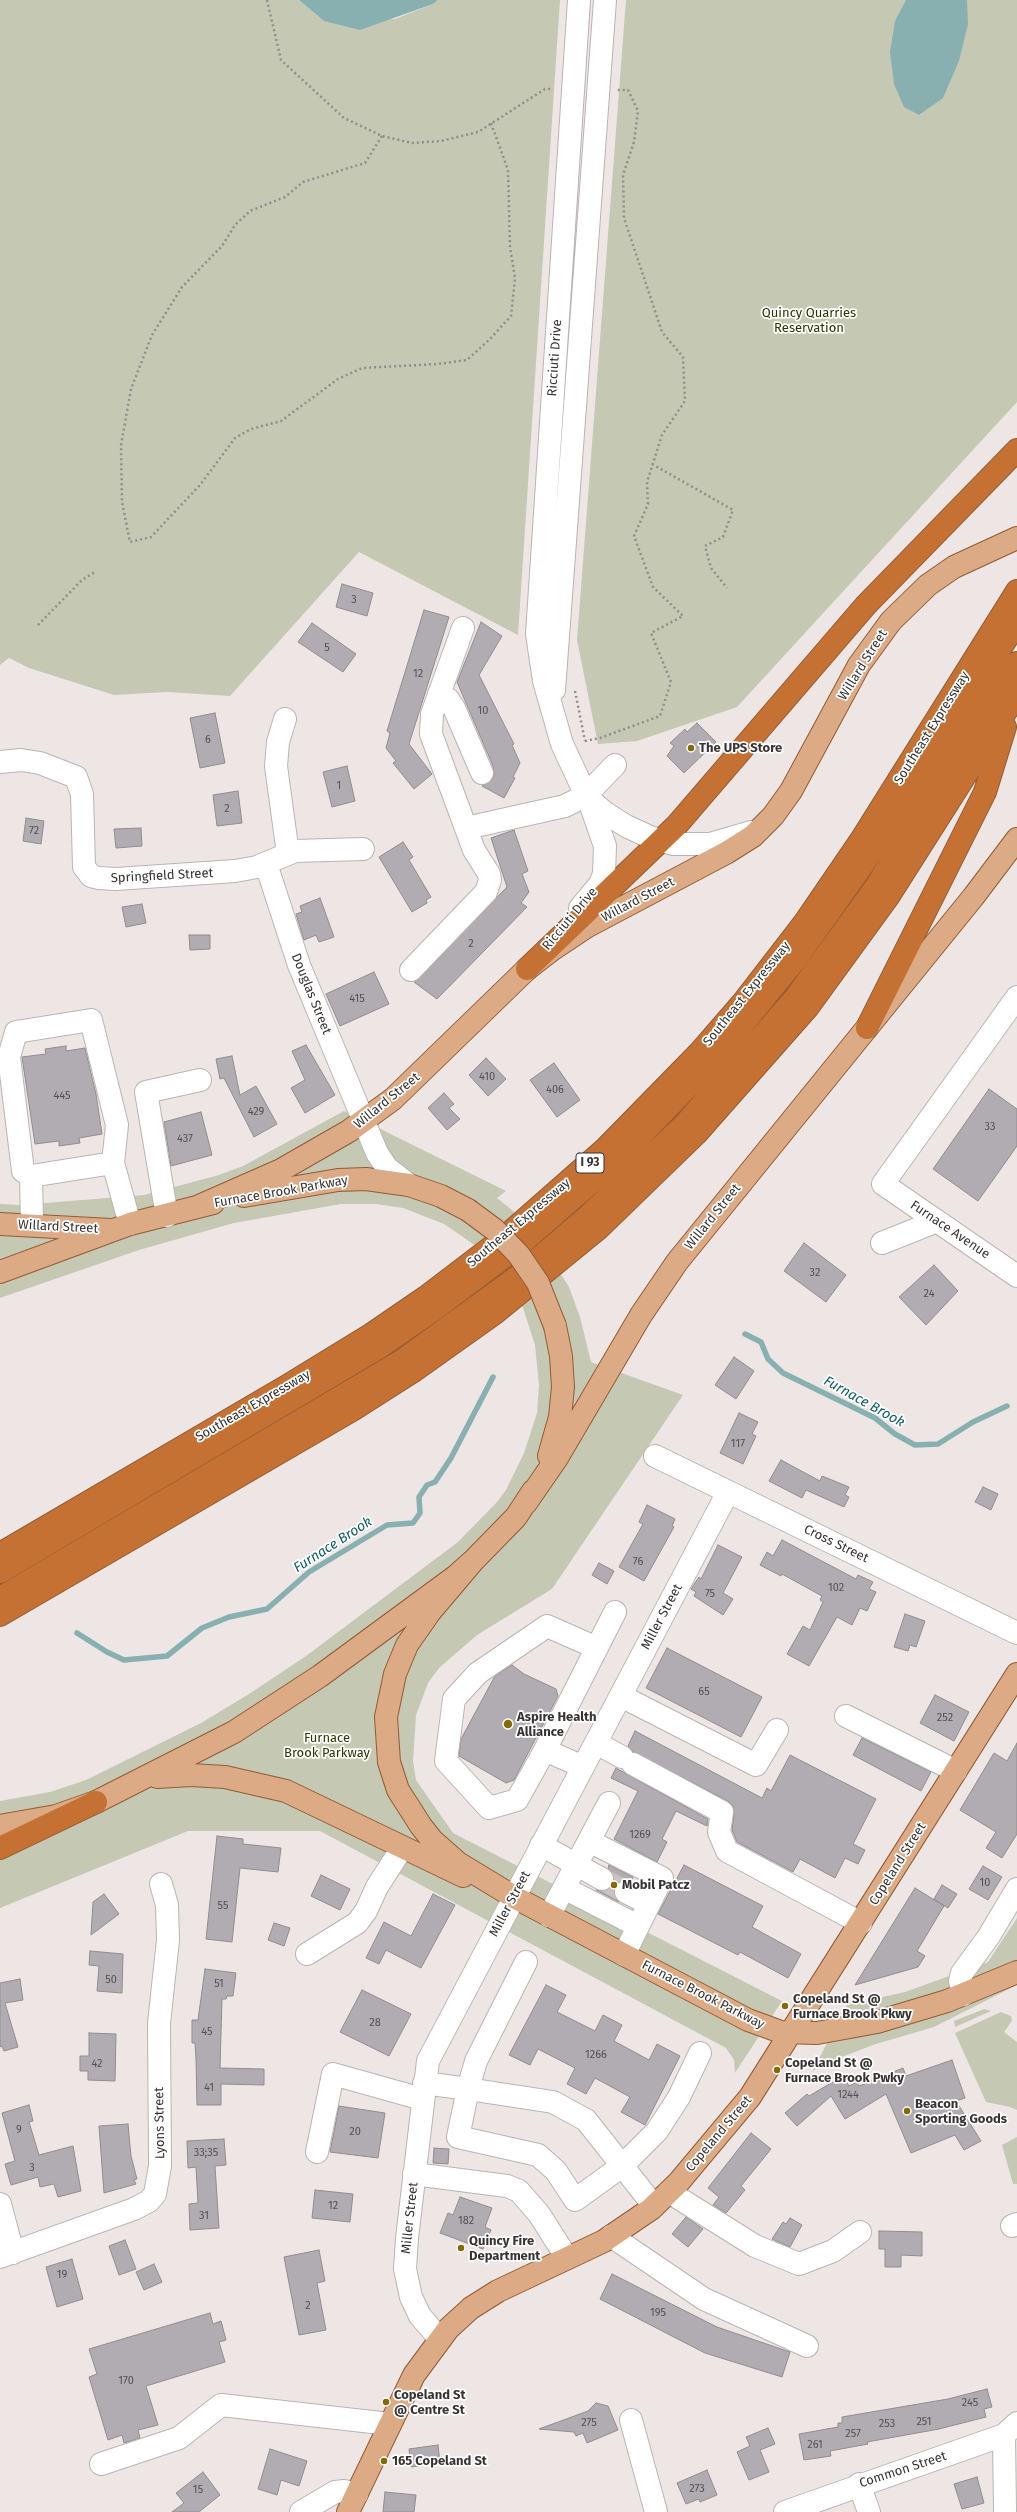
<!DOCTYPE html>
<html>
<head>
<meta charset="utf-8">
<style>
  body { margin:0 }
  canvas { display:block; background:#ede6e4 }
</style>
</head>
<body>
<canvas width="1017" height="2512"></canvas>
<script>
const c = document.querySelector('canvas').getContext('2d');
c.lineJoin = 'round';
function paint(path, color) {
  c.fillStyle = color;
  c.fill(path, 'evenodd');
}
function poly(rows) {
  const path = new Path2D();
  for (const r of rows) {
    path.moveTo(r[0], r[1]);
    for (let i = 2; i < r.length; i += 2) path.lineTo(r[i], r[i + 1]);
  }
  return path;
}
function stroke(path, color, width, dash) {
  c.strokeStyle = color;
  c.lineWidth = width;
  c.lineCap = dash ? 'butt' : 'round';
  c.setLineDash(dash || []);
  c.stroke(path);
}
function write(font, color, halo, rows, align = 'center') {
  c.font = font + ' "Fira Sans",sans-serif';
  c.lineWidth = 3.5;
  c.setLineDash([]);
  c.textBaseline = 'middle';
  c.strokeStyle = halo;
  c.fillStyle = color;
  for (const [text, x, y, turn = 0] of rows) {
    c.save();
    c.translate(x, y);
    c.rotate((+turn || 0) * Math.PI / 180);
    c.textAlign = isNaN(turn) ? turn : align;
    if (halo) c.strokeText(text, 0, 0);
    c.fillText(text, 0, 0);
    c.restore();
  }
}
paint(poly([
  [0,0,299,0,324,21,395,19,433,4,438,0,560,0,518,635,359,552,230,696,168,692,114,695,29,668,9,658,0,665],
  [626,0,1017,0,1017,402,737,707,637,741,598,744,577,640],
  [344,1111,506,1191,497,1198,512,1210,539,1239,569,1287,580,1317,591,1362,683,1395,552,1589,477,1635,439,1668,428,1683,416,1715,413,1761,416,1780,453,1833,782,2001,735,2073,734,2060,726,2048,320,1831,188,1831,0,1908,0,1801,50,1792,86,1780,201,1723,249,1694,306,1656,458,1542,497,1502,506,1490,524,1453,537,1413,539,1386,535,1345,523,1308,509,1282,479,1248,444,1224,403,1208,376,1204,341,1204,234,1223,139,1250,0,1298,0,1204,21,1205,144,1195,219,1175,243,1166],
  [1017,1918,1017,1985,934,2027,876,2044,820,2065,812,2072,847,2005,905,1992,988,1962],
  [984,2009,991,2011,955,2027,954,2021],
  [1001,2012,1011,2016,1012,2021,1004,2032,1017,2042,1017,2110,1010,2107,986,2102,955,2033],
  [1017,2137,1017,2184,1013,2184,1002,2145]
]), '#c5c9b4');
paint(poly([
  [299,0,438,0,433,4,360,30,324,21],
  [906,0,967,0,968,24,959,61,943,98,919,115,904,107,894,84,890,52,895,21]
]), '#88b0b1');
stroke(poly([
  [745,1334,761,1342,768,1359,783,1373,875,1418,895,1434,915,1445,938,1444,973,1422,1007,1406],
  [77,1633,107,1652,124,1660,167,1656,202,1628,229,1617,267,1609,309,1572,387,1525,413,1523,420,1513,419,1497,427,1485,435,1482,451,1458,493,1377]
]), '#88b0b1', 5.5);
const building = poly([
  [342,584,373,593,367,616,336,607,342,584],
  [424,610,449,617,409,744,432,774,414,789,393,763,396,761,386,748,390,733,387,731,424,610],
  [481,622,502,636,479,675,514,744,512,745,520,763,513,777,515,778,504,798,482,786,492,780,494,774,493,766,457,682,481,622],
  [312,623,356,654,343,672,298,642,312,623],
  [215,713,225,763,200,768,190,718,215,713],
  [697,723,716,742,684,773,667,756,674,746,670,743,685,729,687,732,697,723],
  [347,766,355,801,332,807,323,772,347,766],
  [238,791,242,823,217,826,213,795,238,791],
  [26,818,44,821,41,844,23,841,26,818],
  [141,828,142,846,116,848,114,829,141,828],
  [514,830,528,871,522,874,529,892,521,903,527,907,437,999,414,982,507,887,491,838,514,830],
  [403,842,413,857,409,860,431,897,426,900,427,903,412,912,379,857,403,842],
  [320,898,334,937,319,942,316,935,304,940,296,914,302,912,300,906,320,898],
  [142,904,146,923,126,927,122,907,142,904],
  [189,935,210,935,210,949,190,950,189,935],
  [374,972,389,1004,340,1026,326,994,374,972],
  [306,1045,335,1095,305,1113,291,1088,305,1080,292,1051,306,1045],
  [66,1046,66,1051,85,1048,96,1094,102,1134,79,1138,80,1143,59,1146,59,1141,35,1144,22,1057,46,1054,45,1049,66,1046],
  [232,1056,240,1095,256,1086,277,1124,254,1137,224,1078,220,1079,216,1059,232,1056],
  [486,1058,506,1079,488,1096,469,1075,486,1058],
  [554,1063,580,1100,557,1117,530,1080,554,1063],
  [989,1089,1017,1109,1017,1146,978,1201,933,1169,989,1089],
  [444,1093,454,1104,449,1108,460,1119,447,1130,428,1108,444,1093],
  [201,1112,212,1155,171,1166,164,1122,201,1112],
  [804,1243,846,1275,826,1302,784,1271,804,1243],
  [934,1265,958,1291,926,1325,899,1297,934,1265],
  [734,1357,754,1371,736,1399,715,1385,734,1357],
  [739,1413,758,1422,752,1434,756,1436,743,1464,720,1453,739,1413],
  [781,1460,820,1481,822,1476,849,1487,845,1495,849,1497,844,1507,806,1490,802,1498,769,1481,781,1460],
  [983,1487,998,1494,991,1510,975,1502,983,1487],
  [647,1505,675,1519,672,1526,674,1527,644,1581,619,1567,643,1524,639,1522,647,1505],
  [782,1540,856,1579,858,1575,873,1582,869,1589,876,1592,867,1611,860,1608,852,1625,837,1617,809,1666,787,1654,803,1626,810,1630,823,1602,820,1600,822,1596,782,1574,781,1576,760,1565,767,1552,773,1556,782,1540],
  [718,1545,742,1557,723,1593,733,1599,723,1615,694,1596,696,1592,691,1589,699,1577,701,1579,718,1545],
  [599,1563,614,1571,607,1584,592,1575,599,1563],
  [905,1614,925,1621,916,1647,910,1645,908,1651,894,1647,905,1614],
  [667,1648,762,1697,741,1737,646,1688,667,1648],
  [512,1665,524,1674,556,1689,558,1696,514,1780,506,1783,459,1756,461,1739,495,1676,512,1665],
  [935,1695,969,1712,954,1741,920,1723,935,1695],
  [635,1731,762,1798,767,1788,771,1791,790,1755,876,1799,853,1844,865,1850,858,1864,845,1858,835,1878,800,1859,793,1872,737,1842,732,1830,734,1814,733,1806,728,1801,633,1752,628,1746,635,1731],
  [862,1738,931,1772,921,1791,853,1755,862,1738],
  [1017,1743,1017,1834,1002,1858,986,1848,996,1832,960,1810,994,1753,1007,1761,1017,1743],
  [616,1768,708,1819,707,1826,676,1811,662,1839,667,1842,657,1862,614,1839,638,1791,611,1778,616,1768],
  [217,1836,243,1839,243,1844,281,1848,278,1872,240,1868,232,1942,206,1939,217,1836],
  [609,1865,633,1877,632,1881,625,1880,615,1886,614,1893,619,1902,596,1890,608,1890,613,1885,614,1878,608,1868,609,1865],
  [684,1865,763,1906,752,1927,801,1954,788,1978,740,1952,738,1955,658,1914,684,1865],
  [983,1866,1002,1877,988,1900,969,1889,983,1866],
  [321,1875,350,1889,340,1910,311,1896,321,1875],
  [942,1885,957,1894,948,1908,934,1899,942,1885],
  [915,1888,944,1906,917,1951,925,1956,918,1967,855,1985,915,1888],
  [104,1894,119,1914,91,1935,93,1902,104,1894],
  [433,1894,455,1905,421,1968,386,1950,379,1964,366,1958,384,1922,411,1936,433,1894],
  [274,1923,290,1928,284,1946,268,1940,274,1923],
  [90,1951,123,1954,122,1993,97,1991,99,1966,89,1965,90,1951],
  [205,1969,236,1973,233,1996,227,1996,226,1999,222,1999,220,2068,264,2069,264,2085,221,2084,221,2105,197,2105,196,2059,195,2043,192,2043,192,2020,198,2020,205,1969],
  [20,1979,23,2000,5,2003,18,2047,4,2051,2,2046,0,2047,0,1983,20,1979],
  [546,1985,566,1995,557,2012,595,2031,603,2015,622,2025,614,2041,649,2060,657,2044,680,2056,645,2125,621,2112,630,2097,595,2078,586,2094,567,2084,575,2068,538,2049,530,2065,509,2055,546,1985],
  [362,1990,411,2014,389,2056,340,2032,362,1990],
  [89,2033,116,2034,115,2081,88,2080,88,2071,80,2071,80,2056,89,2056,89,2033],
  [952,2060,965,2098,956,2101,981,2141,964,2150,955,2135,911,2153,886,2094,845,2119,831,2096,797,2126,785,2113,807,2094,809,2096,843,2076,849,2086,857,2082,859,2086,903,2068,906,2076,952,2060],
  [29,2105,33,2121,29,2122,39,2155,73,2146,81,2191,58,2197,54,2184,40,2187,38,2177,11,2185,5,2164,15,2161,2,2113,29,2105],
  [339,2106,385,2113,378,2158,330,2152,339,2106],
  [128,2124,131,2156,137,2179,134,2180,136,2184,104,2193,99,2126,128,2124],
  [751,2133,771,2149,741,2186,745,2190,726,2213,713,2205,719,2197,708,2188,751,2133],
  [224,2139,226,2165,215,2166,219,2228,190,2230,189,2204,198,2203,196,2167,188,2168,187,2141,224,2139],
  [434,2148,449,2149,448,2164,433,2163,434,2148],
  [315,2190,353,2194,350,2222,312,2218,315,2190],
  [460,2197,492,2208,485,2227,491,2230,483,2249,440,2233,448,2213,453,2215,460,2197],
  [686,2217,703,2229,688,2247,672,2234,686,2217],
  [790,2218,802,2225,790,2247,772,2239,783,2222,786,2224,790,2218],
  [879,2231,922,2232,922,2256,901,2255,901,2267,885,2267,885,2249,879,2249,879,2231],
  [125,2240,136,2269,119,2275,109,2246,125,2240],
  [319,2250,325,2281,317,2283,326,2330,299,2335,284,2257,319,2250],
  [72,2259,83,2299,57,2307,46,2267,72,2259],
  [154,2264,162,2282,144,2290,136,2272,154,2264],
  [612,2274,717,2327,790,2352,782,2377,705,2353,600,2299,612,2274],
  [210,2313,213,2324,221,2321,226,2340,219,2342,225,2362,146,2386,158,2425,138,2430,140,2438,124,2443,122,2435,108,2440,89,2377,97,2374,89,2349,210,2313],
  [987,2389,992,2407,984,2409,986,2417,939,2429,867,2442,868,2444,830,2451,831,2456,804,2460,799,2434,838,2427,838,2423,842,2423,842,2417,948,2399,987,2389],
  [596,2403,608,2406,618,2430,587,2443,583,2433,576,2436,574,2432,539,2429,588,2411,596,2403],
  [768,2428,775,2444,760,2450,769,2472,749,2480,737,2452,750,2446,746,2437,768,2428],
  [438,2445,440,2463,411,2467,409,2449,438,2445],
  [270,2449,307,2461,299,2486,281,2480,277,2495,258,2489,270,2449],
  [707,2470,717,2495,700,2502,699,2499,686,2504,677,2483,707,2470],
  [203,2472,220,2495,199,2512,172,2512,184,2503,176,2493,203,2472],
  [977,2477,984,2503,962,2509,954,2484,977,2477],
  [385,2492,416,2495,414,2512,383,2512,385,2492]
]);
paint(building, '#b1acb1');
stroke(building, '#908c90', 1);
stroke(poly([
  [602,1879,626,1892]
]), '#c8c2c0', 22, [22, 11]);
const minor = poly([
  [579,0,537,634,544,681,562,744,591,806,605,846,604,874,600,884,580,908],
  [554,690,605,0],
  [439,694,448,699,454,708,482,773],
  [285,719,278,742,276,766,288,854],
  [0,762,21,760,40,763,76,777,82,794,84,867,91,876,99,878,116,879,235,871,257,867,295,851,363,849],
  [588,798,604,812,626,826,650,837,673,844,710,844,751,832],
  [466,828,565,806,586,795,615,765],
  [266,864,299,965,377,1153,387,1168,409,1185],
  [411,970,486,892,490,880,489,874,474,850,431,734,432,714,463,628],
  [1017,997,883,1184,1017,1276],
  [31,1176,23,1171,9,1057,16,1032,91,1020,117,1125,113,1163],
  [167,1216,146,1092,200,1080],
  [32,1225,31,1176,113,1163,130,1224],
  [882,1243,937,1221],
  [655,1456,1017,1633],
  [621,1696,756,1765,777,1730],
  [846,1716,956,1771],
  [596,1743,622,1757],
  [545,1750,517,1800,489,1808,446,1761,454,1699,478,1673,547,1626,597,1648],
  [633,1764,722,1812,719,1832,727,1851,861,1923],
  [583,1767,545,1750,615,1612],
  [589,1841,662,1878,624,1955],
  [541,1845,602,1879],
  [564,1888,638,1926],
  [626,1892,649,1904],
  [549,1916,609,1803],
  [307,1954,357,1923,366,1911,377,1887,402,1848],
  [526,1962,476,2061,468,2089,553,2102,586,2120,654,2206],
  [963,1995,960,1981,962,1973,989,1936,1017,1889],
  [424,2083,468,2089,458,2137,538,2155,556,2171,575,2200,622,2166,657,2131,679,2097,700,2053],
  [317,2152,333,2074,422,2099],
  [414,2174,507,2186,519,2191,539,2214,567,2258],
  [669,2192,755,2246,799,2264,833,2251,860,2232],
  [0,2204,13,2253],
  [1012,2226,1017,2224],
  [611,2236,704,2299,807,2346],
  [0,2257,134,2209,149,2201,155,2194,160,2166,159,2023,168,1940,167,1905,161,1884],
  [439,2338,420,2316,411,2297,405,2269,407,2238,428,2061,728,1492],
  [631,2420,656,2512],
  [1004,2435,1005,2512],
  [101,2464,179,2438,221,2405,390,2424],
  [859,2484,869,2512],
  [301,2512,335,2492,344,2491,357,2494],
  [785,2512,1004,2435,1017,2423]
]);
const major = poly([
  [244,1196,338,1180,366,1179,409,1185,441,1196,468,1210],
  [199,1206,281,1170,349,1131,393,1099,527,969,553,949,586,927,726,853,753,836,773,816,791,791,859,665,891,621,928,585,954,567,1017,538],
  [0,1224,111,1230],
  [0,1272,130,1224,213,1203],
  [549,1456,560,1417,563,1387,561,1356,555,1326],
  [526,1503,557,1458,641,1315,677,1262,974,896,1017,839],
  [474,1560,430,1612,407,1645,395,1674,386,1717,389,1762,398,1790,421,1826,432,1840,458,1863,514,1897,748,2020,781,2032,817,2033,877,2022,947,2001,1017,1972],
  [157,1777,191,1775,225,1777,286,1791,463,1876],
  [0,1826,56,1816,96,1802,234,1732,320,1676,456,1576,474,1560,516,1517,533,1491],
  [348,2512,414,2375,448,2329,471,2308,498,2291,604,2241,651,2209,678,2183,750,2097,1017,1674]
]);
const highway = poly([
  [527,969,676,826,866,605,1017,450],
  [867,1028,985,792,1005,727],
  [0,1554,287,1386,372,1334,426,1297,506,1236,606,1148,699,1053,744,1001,805,922,861,840,1017,591],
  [0,1572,380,1347,435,1309,516,1248,617,1160,711,1063,797,958,874,849,1017,622],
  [0,1598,403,1360,513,1280,588,1216,685,1124,796,997,875,888,1017,663],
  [0,1615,354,1409,412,1372,495,1313,599,1228,696,1134,808,1007,888,897,1017,694],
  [0,1848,96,1802]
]);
stroke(minor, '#bab4b2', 24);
stroke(major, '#925b33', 24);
stroke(highway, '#925b33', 24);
stroke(poly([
  [267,0,281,60,344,118,382,136,412,143,441,141,478,132,545,89,553,89],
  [382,136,365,163,303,182,285,197,250,211,235,225,222,246,182,287,152,335,131,389,121,445,122,502,130,542,151,537,200,485,235,438,251,429,281,421,338,379,362,368,438,364,467,360,490,339,511,316,515,278,510,247,508,170,491,123],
  [652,464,733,510,723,537,705,546,711,568,727,588],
  [38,625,82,580,95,572],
  [575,691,585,741],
  [585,741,600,738,660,716,671,682,651,633,683,616,653,587,634,536,648,504,647,482,662,435,685,401,683,357,662,332,624,218,623,175,634,142,638,111,628,90,617,90]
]), '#918c8b', 2.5, [2, 3]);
stroke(minor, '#fff', 22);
stroke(major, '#dcaa85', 22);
stroke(highway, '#c47133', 22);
const majorBridge = poly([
  [468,1210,495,1230,519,1255,538,1283,555,1326]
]);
stroke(majorBridge, '#925b33', 24, []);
stroke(majorBridge, '#dcaa85', 22);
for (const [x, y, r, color] of [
  [691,748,4,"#856b06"],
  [508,1724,5,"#856b06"],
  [614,1885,4,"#856b06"],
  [785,2006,4,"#856b06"],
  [777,2070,4,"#856b06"],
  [907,2111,4,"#856b06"],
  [461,2248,4,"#856b06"],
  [386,2402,4,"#856b06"],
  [384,2461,4,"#856b06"]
]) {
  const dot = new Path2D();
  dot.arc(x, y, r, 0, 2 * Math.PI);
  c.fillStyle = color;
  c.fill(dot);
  stroke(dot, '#fff', 1.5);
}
write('11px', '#555152', null, [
  ["3",354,600],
  ["5",327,648],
  ["12",418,674],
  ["10",483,711],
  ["6",208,740],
  ["1",339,786],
  ["2",227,809],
  ["72",34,831],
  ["2",471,944],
  ["415",357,999],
  ["410",487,1077],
  ["406",555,1090],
  ["445",62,1096],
  ["429",256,1112],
  ["33",990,1127],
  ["437",185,1139],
  ["32",815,1273],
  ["24",929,1294],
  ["117",738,1444],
  ["76",638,1562],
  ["102",836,1588],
  ["75",710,1594],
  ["65",704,1692],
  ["252",945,1718],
  ["1269",640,1835],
  ["10",985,1883],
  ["55",223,1906],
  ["50",111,1980],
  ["51",219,1984],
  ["28",375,2023],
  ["45",207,2032],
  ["1266",596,2055],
  ["42",97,2064],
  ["41",209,2088],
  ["1244",848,2095],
  ["9",19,2130],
  ["20",355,2132],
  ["33;35",206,2153],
  ["3",32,2168],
  ["12",333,2206],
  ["31",204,2216],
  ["182",466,2221],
  ["19",62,2275],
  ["2",308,2306],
  ["195",658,2313],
  ["170",126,2381],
  ["245",970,2403],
  ["251",924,2422],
  ["275",589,2423],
  ["253",887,2424],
  ["257",853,2434],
  ["261",815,2445],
  ["273",697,2489],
  ["15",198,2490]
]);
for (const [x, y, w] of [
  [590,1163,28]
]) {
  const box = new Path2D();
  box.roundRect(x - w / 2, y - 10, w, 20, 3);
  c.fillStyle = '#fff';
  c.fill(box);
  stroke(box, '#363332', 1);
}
write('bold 12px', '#363332', null, [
  ["I 93",590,1163]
]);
write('13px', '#2f3600', '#fff', [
  ["Quincy Quarries",809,313],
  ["Reservation",809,328],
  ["Furnace",327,1738],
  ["Brook Parkway",327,1753]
]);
write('13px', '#363332', '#fff', [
  ["Ricciuti Drive",555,358,-86],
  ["Willard Street",863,665,-58],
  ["Southeast Expressway",932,728,-58],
  ["Springfield Street",162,876,-3],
  ["Willard Street",638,900,-28],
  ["Ricciuti Drive",570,919,-50],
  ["Douglas Street",311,994,68],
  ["Southeast Expressway",747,994,-51],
  ["Willard Street",387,1101,-39],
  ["Furnace Brook Parkway",281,1192,-10],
  ["Willard Street",713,1217,-51],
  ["Southeast Expressway",519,1223,-40],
  ["Willard Street",58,1227,3],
  ["Furnace Avenue",950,1230,34],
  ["Southeast Expressway",253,1406,-30],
  ["Cross Street",836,1544,26],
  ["Miller Street",662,1617,-62],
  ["Copeland Street",898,1864,-58],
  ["Miller Street",510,1904,-62],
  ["Furnace Brook Parkway",703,1995,27],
  ["Lyons Street",160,2123,-91],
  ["Copeland Street",719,2134,-50],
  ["Miller Street",410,2218,-84],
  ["Common Street",903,2470,-18]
]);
write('bold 13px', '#363332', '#fff', [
  ["The UPS Store",699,748],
  ["Aspire Health",517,1717],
  ["Alliance",517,1732],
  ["Mobil Patcz",622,1885],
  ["Copeland St @",793,1999],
  ["Furnace Brook Pkwy",793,2014],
  ["Copeland St @",785,2063],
  ["Furnace Brook Pwky",785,2078],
  ["Beacon",915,2104],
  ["Sporting Goods",915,2119],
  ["Quincy Fire",469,2241],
  ["Department",469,2256],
  ["Copeland St",394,2395],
  ["@ Centre St",394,2410],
  ["165 Copeland St",392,2461]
], 'left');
write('italic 14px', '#0e6164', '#fff', [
  ["Furnace Brook",864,1402,29],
  ["Furnace Brook",333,1545,-33]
]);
</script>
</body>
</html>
